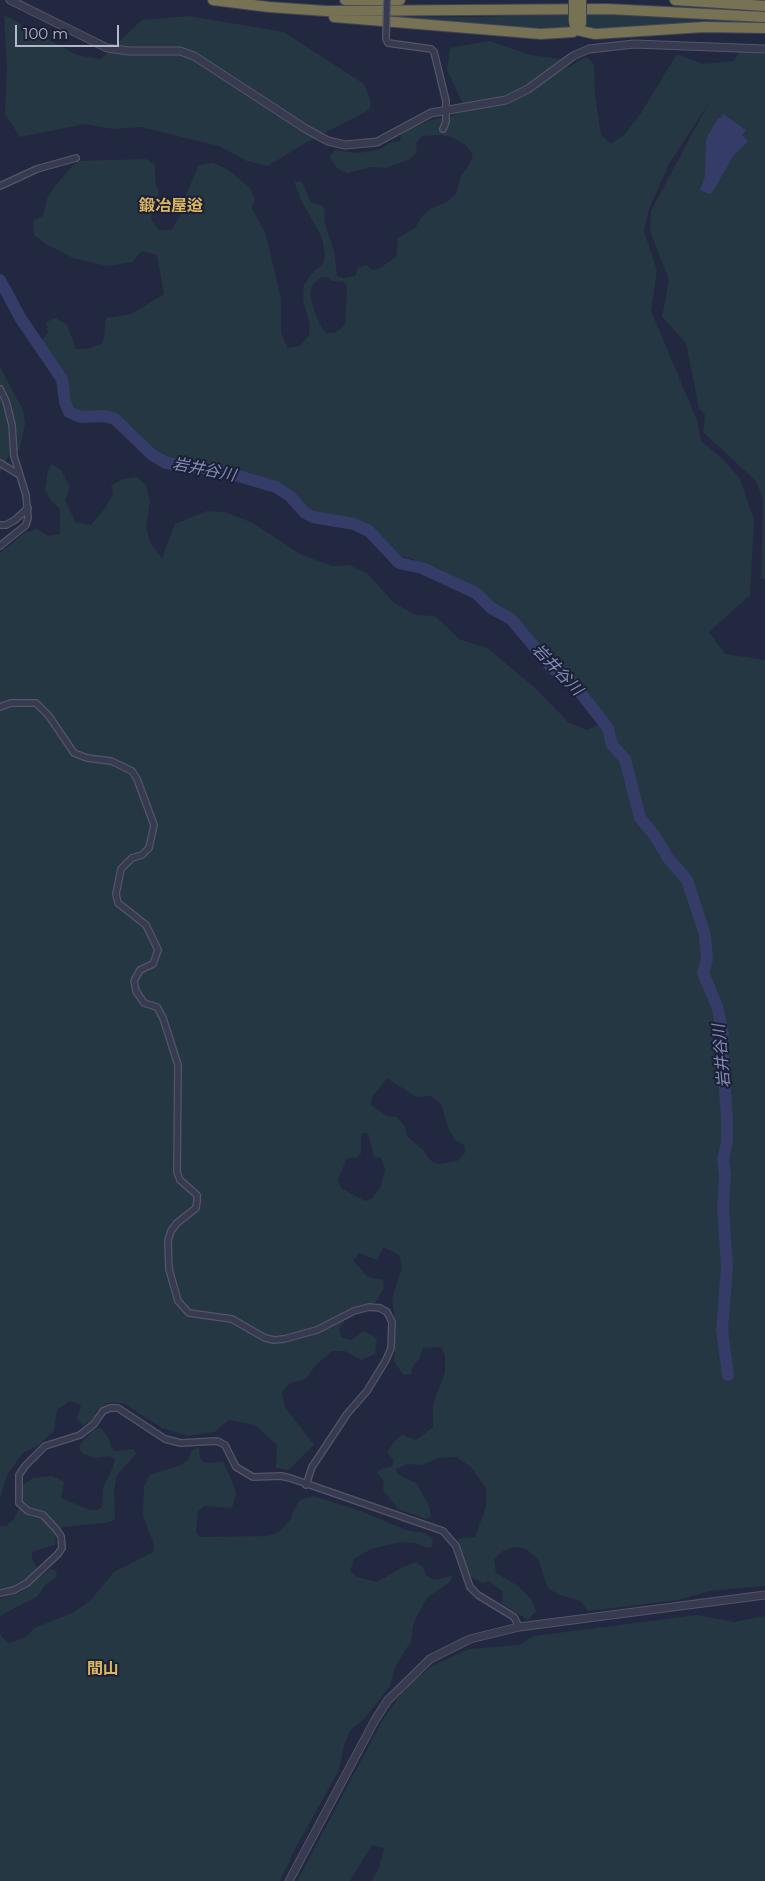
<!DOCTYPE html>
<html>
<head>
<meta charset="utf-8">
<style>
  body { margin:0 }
  #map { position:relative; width:765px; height:1881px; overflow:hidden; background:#232841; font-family:Montserrat,sans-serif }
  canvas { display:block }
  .scale { position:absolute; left:15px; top:25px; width:104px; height:22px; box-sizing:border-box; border:2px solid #b4b7cb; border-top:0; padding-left:6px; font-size:15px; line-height:18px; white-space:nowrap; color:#b4b7cb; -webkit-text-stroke:4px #1c2036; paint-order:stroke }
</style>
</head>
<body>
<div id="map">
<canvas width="765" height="1881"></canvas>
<div class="scale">100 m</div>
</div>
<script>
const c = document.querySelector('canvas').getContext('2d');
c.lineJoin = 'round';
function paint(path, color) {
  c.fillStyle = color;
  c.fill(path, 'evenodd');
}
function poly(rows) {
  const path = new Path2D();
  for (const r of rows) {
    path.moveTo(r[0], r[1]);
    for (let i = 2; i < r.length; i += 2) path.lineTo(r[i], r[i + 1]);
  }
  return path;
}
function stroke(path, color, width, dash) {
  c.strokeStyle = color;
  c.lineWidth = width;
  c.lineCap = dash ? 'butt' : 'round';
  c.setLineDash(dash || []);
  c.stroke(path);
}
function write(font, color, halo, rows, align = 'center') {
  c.font = font + ' Montserrat,"Noto Sans JP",sans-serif';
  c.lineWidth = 4;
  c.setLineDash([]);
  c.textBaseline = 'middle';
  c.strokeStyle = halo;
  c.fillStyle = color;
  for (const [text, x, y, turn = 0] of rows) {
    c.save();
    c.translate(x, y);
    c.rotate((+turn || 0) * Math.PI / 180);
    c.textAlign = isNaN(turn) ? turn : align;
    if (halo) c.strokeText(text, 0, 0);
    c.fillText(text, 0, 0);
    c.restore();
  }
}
paint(poly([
  [571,14,571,24,564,28,540,31,390,17,476,17],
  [583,14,657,14,749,20,763,24,598,31,584,24],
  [4,15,77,55,101,59,142,20,189,16,284,32,364,84,371,103,369,110,305,143,268,166,247,161,219,146,141,127,113,129,85,124,20,137,5,114,7,68],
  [490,41,530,55,560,59,569,67,586,57,594,64,595,95,601,135,611,144,624,135,641,113,677,54,703,64,734,61,740,50,765,54,765,579,761,578,763,500,756,481,703,432,705,414,699,409,686,343,662,317,669,280,650,231,651,211,708,104,669,164,649,209,644,232,657,270,651,311,697,420,701,441,724,460,740,479,754,520,750,595,709,632,725,654,765,660,765,1586,710,1591,678,1600,588,1611,581,1601,559,1595,548,1588,538,1559,526,1549,515,1547,503,1551,494,1559,496,1573,518,1586,532,1600,536,1611,528,1620,502,1604,503,1592,489,1581,482,1583,470,1576,457,1539,475,1537,486,1507,486,1488,471,1467,456,1457,438,1458,422,1465,407,1464,396,1469,397,1474,417,1484,429,1506,431,1517,426,1519,398,1509,383,1490,384,1480,377,1473,381,1469,391,1467,394,1461,387,1452,394,1442,402,1435,416,1440,433,1427,433,1404,445,1372,445,1356,441,1347,423,1348,419,1359,413,1366,411,1374,403,1375,394,1361,396,1329,392,1298,402,1268,399,1255,383,1247,377,1260,359,1253,353,1261,368,1277,383,1280,384,1288,375,1303,344,1311,344,1322,339,1329,341,1337,351,1340,364,1331,377,1338,375,1354,361,1360,345,1351,332,1351,315,1366,306,1379,290,1383,282,1392,285,1407,314,1445,288,1470,276,1468,277,1445,255,1425,229,1420,214,1432,188,1436,162,1428,123,1403,107,1403,97,1411,91,1421,83,1426,77,1418,81,1405,70,1401,57,1410,54,1431,40,1444,22,1454,7,1475,0,1498,0,553,26,532,37,529,48,536,60,534,60,509,51,501,45,490,48,471,52,464,61,470,70,487,65,501,76,523,91,525,106,507,113,494,111,486,122,479,137,477,146,485,150,502,146,528,151,544,162,558,175,524,207,511,225,512,253,523,300,554,332,566,349,565,368,574,394,603,416,615,435,616,459,639,489,649,536,689,568,722,587,730,598,725,598,714,575,679,555,666,539,650,517,620,490,602,473,587,410,558,400,557,370,527,351,520,320,516,307,511,289,491,259,477,228,468,170,460,155,452,133,428,109,412,87,414,71,409,66,399,64,377,41,341,48,333,46,322,56,318,67,325,76,349,88,349,103,343,106,318,131,314,164,294,157,255,142,251,132,262,107,266,73,258,46,244,34,235,33,221,43,216,47,199,55,186,77,161,146,159,155,165,155,182,159,191,151,219,159,230,172,230,183,210,186,194,199,165,213,163,227,169,250,188,255,199,252,208,266,235,281,299,281,333,288,348,300,346,309,335,310,325,303,300,304,285,312,273,323,264,325,254,322,238,300,198,294,181,302,182,311,203,322,205,325,211,324,221,334,251,337,276,343,278,355,276,358,268,366,265,373,270,380,268,396,257,398,238,415,228,422,216,432,208,447,202,456,194,461,176,470,163,473,154,466,145,451,137,441,135,422,136,416,143,417,152,410,159,386,168,371,167,347,173,338,169,329,157,335,150,358,153,378,150,390,143,400,141,401,135,413,127,432,120,456,115,462,102,447,70,450,48],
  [327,277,332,281,344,282,347,287,345,325,335,333,327,333,322,328,314,311,310,293,312,285,320,278],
  [387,1078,416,1097,431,1096,441,1104,449,1130,455,1140,464,1145,465,1153,457,1161,438,1164,431,1161,423,1150,407,1136,405,1127,397,1117,387,1116,371,1105,372,1097],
  [368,1133,374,1156,381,1158,385,1169,381,1186,373,1198,365,1201,342,1189,338,1181,346,1159,358,1157,361,1153,361,1134],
  [0,367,23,410,25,424,20,449,9,455,0,473],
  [101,1428,108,1437,111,1447,115,1451,134,1449,136,1454,117,1475,114,1491,115,1520,106,1523,63,1527,56,1536,55,1545,32,1552,32,1560,37,1568,28,1579,13,1586,0,1588,0,1526,6,1526,14,1519,23,1500,21,1486,33,1478,52,1476,64,1482,61,1498,90,1510,97,1510,102,1507,103,1488,113,1467,115,1459,109,1456,96,1458,81,1453,79,1446,93,1430],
  [199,1447,200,1459,205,1463,223,1462,230,1476,236,1493,232,1508,205,1506,198,1511,196,1533,200,1537,268,1536,280,1531,291,1519,293,1511,300,1500,313,1496,361,1511,406,1530,425,1533,433,1538,432,1547,427,1548,415,1543,400,1542,371,1549,354,1559,350,1571,357,1577,377,1582,401,1568,416,1562,423,1567,426,1575,434,1580,452,1576,451,1581,427,1598,414,1622,411,1641,395,1667,390,1686,363,1720,350,1731,344,1745,339,1770,296,1847,280,1881,0,1881,0,1633,2,1638,10,1643,26,1637,34,1628,72,1613,90,1601,114,1572,153,1552,154,1545,143,1516,144,1487,150,1475,181,1465,188,1460,191,1451],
  [50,1569,57,1571,56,1577,46,1584,38,1596,0,1616,0,1599,21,1592],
  [697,1615,734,1622,765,1616,765,1881,372,1881,379,1868,384,1848,372,1845,350,1881,297,1881,381,1723,404,1689,432,1666,469,1649,519,1645,534,1636]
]), '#253742');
paint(poly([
  [723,114,746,130,742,135,748,141,734,155,712,193,708,194,700,190,705,176,706,139,718,118,721,118]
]), '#343c67');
stroke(poly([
  [0,280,21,319,62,379,65,402,69,412,81,417,105,416,115,419,151,454,166,463,218,470,276,487,290,496,305,513,313,517,354,524,369,531,399,563,422,568,476,593,491,608,511,619,552,668,572,682,608,728,612,745,625,759,640,818,655,836,668,858,687,880,705,935,707,960,703,973,717,1006,723,1034,722,1048,727,1119,727,1142,723,1159,725,1176,723,1208,727,1267,722,1330,728,1375]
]), '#343c67', 12);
const minor = poly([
  [386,39,388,43,431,49,434,52,446,101,446,122,443,129],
  [0,186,37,169,76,158],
  [0,389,6,401,12,425,14,456,26,495,28,518,26,525,0,546],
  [0,463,18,474],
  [0,525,6,525,15,520,28,508],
  [0,707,11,703,36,703,49,716,74,753,87,758,111,761,132,771,137,779,154,825,149,848,142,855,132,858,121,869,116,894,118,903,146,925,158,950,153,964,140,970,134,981,136,991,144,1003,157,1007,163,1018,178,1065,177,1172,180,1180,197,1195,197,1201,196,1208,177,1223,171,1231,168,1241,169,1269,178,1301,189,1313,232,1319,265,1338,274,1340,284,1339,317,1330,354,1311,369,1307,380,1308,387,1312,392,1322,391,1348,386,1360,367,1391,347,1414,312,1467,306,1485],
  [0,1593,14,1590,27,1583,58,1554,62,1548,61,1536,56,1529,43,1515,28,1511,19,1503,19,1475,25,1466,45,1446,80,1435,94,1424,103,1411,110,1408,118,1408,165,1439,181,1443,217,1441,225,1445,236,1467,253,1477,281,1476,290,1478,443,1531,456,1546,470,1587,478,1595,514,1617,519,1627]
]);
const tertiary = poly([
  [10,0,107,48,129,51,180,51,194,56,306,129,328,141,345,145,377,142,431,113,506,100,528,89,573,56,589,49,634,44,765,49],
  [289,1881,375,1720,388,1700,430,1659,470,1639,519,1627,765,1595]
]);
const motorway = poly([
  [213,0,269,7,326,11,608,9,765,17],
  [345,0,400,0],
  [675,0,765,6],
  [334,17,541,34,573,32,581,23],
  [575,25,577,30,595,34,704,27,765,28]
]);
stroke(minor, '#52566b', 8);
stroke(tertiary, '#52566b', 9);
stroke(motorway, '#3f4358', 12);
stroke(minor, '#383b50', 5.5);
stroke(tertiary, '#383b50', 7);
stroke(motorway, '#777254', 10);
const minorBridge = poly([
  [386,39,387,0]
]);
const motorwayBridge = poly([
  [574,0,574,23],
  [581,0,581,23]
]);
stroke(minorBridge, '#52566b', 8, []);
stroke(motorwayBridge, '#3f4358', 12, []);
stroke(minorBridge, '#383b50', 5.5);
stroke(motorwayBridge, '#777254', 10);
write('bold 16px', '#dcb65e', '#1c2036', [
  ["鍛冶屋逧",171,206],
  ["間山",103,1669]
]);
write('italic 16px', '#818bb8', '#1c2036', [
  ["岩井谷川",204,470,11],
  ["岩井谷川",557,670,46],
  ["岩井谷川",722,1056,-95]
]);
</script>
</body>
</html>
